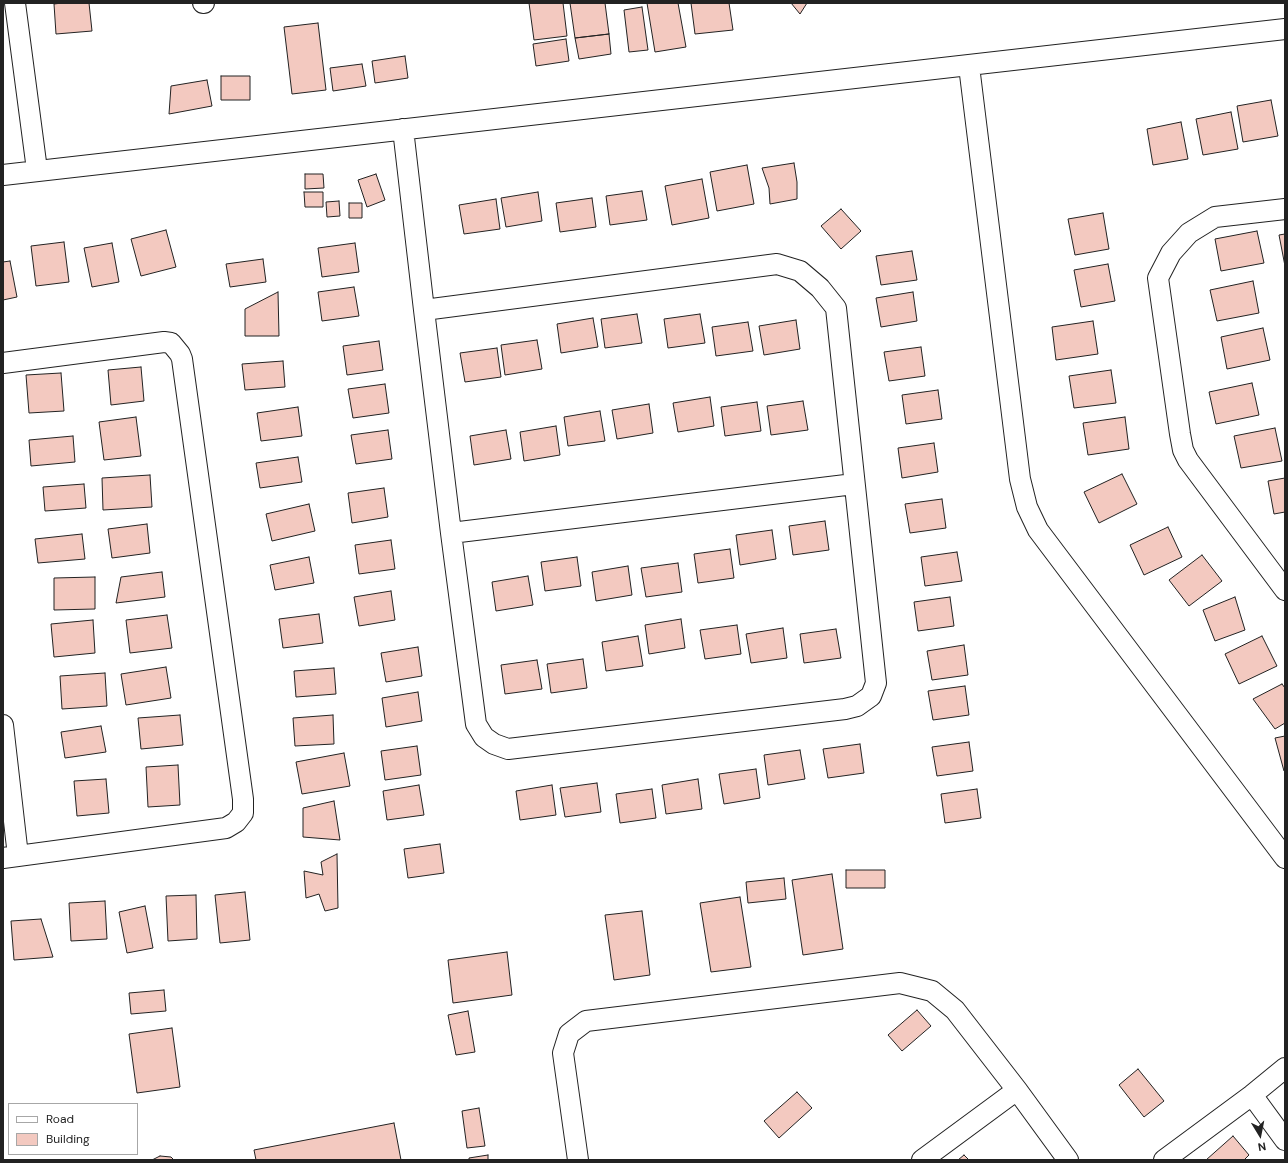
<!DOCTYPE html>
<html>
<head>
<meta charset="utf-8">
<style>
  body { margin:0 }
  #map { position:relative; width:1288px; height:1163px; overflow:hidden; background:#fff; font-family:"DM Sans",sans-serif }
  canvas { display:block }
  .frame { position:absolute; inset:0; border:4px solid #222; pointer-events:none }
  .legend { position:absolute; left:8px; top:1103px; width:130px; height:52px; box-sizing:border-box; background:#fff; border:1px solid #a7a7a7; margin:0; padding:5px 7px; list-style:none; font-size:12px; color:#222 }
  .legend li { display:flex; align-items:center; gap:8px; height:20px }
  .legend b { width:20px; border:1px solid #a7a7a7 }
  .north { position:absolute; left:1240px; top:1115px; width:40px; height:40px; -webkit-text-stroke:3px #fff; paint-order:stroke; rotate:170deg; font-size:11px; font-weight:700; line-height:16px; text-align:center; color:#222 }
  .north::after { content:''; display:block; margin:auto; width:14px; height:18px; background:#222; clip-path:polygon(50% 0,100% 100%,50% 72%,0 100%) }
</style>
</head>
<body>
<div id="map">
<canvas width="1288" height="1163"></canvas>
<div class="frame"></div>
<ul class="legend">
<li><b style="height:5px;background:#fff"></b>Road</li>
<li><b style="height:11px;background:#f3c9c0"></b>Building</li>
</ul>
<div class="north">N</div>
</div>
<script>
const c = document.querySelector('canvas').getContext('2d');
c.lineJoin = 'round';
function paint(path, color) {
  c.fillStyle = color;
  c.fill(path, 'evenodd');
}
function poly(rows) {
  const path = new Path2D();
  for (const r of rows) {
    path.moveTo(r[0], r[1]);
    for (let i = 2; i < r.length; i += 2) path.lineTo(r[i], r[i + 1]);
  }
  return path;
}
function stroke(path, color, width, dash) {
  c.strokeStyle = color;
  c.lineWidth = width;
  c.lineCap = dash ? 'butt' : 'round';
  c.setLineDash(dash || []);
  c.stroke(path);
}
const building = poly([
  [62,3,89,3,92,31,56,34,54,4,62,3],
  [529,3,563,3,567,36,534,40,529,3],
  [570,3,605,3,609,34,575,38,570,3],
  [647,3,678,3,686,47,655,52,647,3],
  [691,3,729,3,733,30,695,34,691,3],
  [791,3,807,3,800,14,791,3],
  [642,7,648,50,629,52,624,10,642,7],
  [318,23,326,90,292,94,284,27,318,23],
  [609,34,611,54,579,59,575,38,609,34],
  [566,39,569,61,536,66,533,44,566,39],
  [405,56,408,78,375,83,372,61,405,56],
  [362,64,366,86,333,91,330,68,362,64],
  [221,76,250,76,250,100,221,100,221,76],
  [207,80,212,106,169,114,171,86,207,80],
  [1271,100,1278,136,1243,142,1237,106,1271,100],
  [1231,112,1238,149,1203,155,1196,119,1231,112],
  [1181,122,1188,159,1153,165,1147,129,1181,122],
  [794,163,797,182,797,199,770,204,769,188,762,168,794,163],
  [747,165,754,204,717,211,710,172,747,165],
  [305,174,323,174,324,188,305,189,305,174],
  [376,174,385,200,367,207,358,180,376,174],
  [702,179,709,218,672,225,665,186,702,179],
  [642,191,647,220,610,225,606,196,642,191],
  [304,192,323,192,323,207,305,207,304,192],
  [538,192,542,221,506,227,501,198,538,192],
  [592,198,596,227,560,232,556,203,592,198],
  [496,199,500,229,464,234,459,205,496,199],
  [339,201,340,216,327,217,326,202,339,201],
  [349,203,362,203,362,218,349,218,349,203],
  [841,209,861,231,841,249,821,226,841,209],
  [1103,213,1109,249,1075,255,1068,219,1103,213],
  [166,230,176,267,141,276,131,239,166,230],
  [1257,231,1264,263,1221,271,1215,239,1257,231],
  [1285,234,1285,266,1279,235,1285,234],
  [64,242,69,282,36,286,31,246,64,242],
  [112,243,119,282,92,287,84,248,112,243],
  [355,243,359,272,322,277,318,248,355,243],
  [912,251,917,280,881,285,876,256,912,251],
  [263,259,266,282,230,287,226,264,263,259],
  [10,261,17,297,3,300,3,262,10,261],
  [1108,264,1115,301,1081,307,1074,270,1108,264],
  [1253,281,1259,313,1217,321,1210,290,1253,281],
  [354,287,359,316,322,321,318,292,354,287],
  [278,292,279,336,245,336,245,309,278,292],
  [913,292,917,321,881,327,876,298,913,292],
  [637,314,642,343,605,348,601,319,637,314],
  [700,314,705,343,668,348,664,319,700,314],
  [593,318,598,347,561,353,557,324,593,318],
  [796,320,800,349,764,355,759,326,796,320],
  [1093,321,1098,354,1056,360,1052,327,1093,321],
  [748,322,753,351,716,356,712,327,748,322],
  [1263,328,1270,360,1227,369,1221,337,1263,328],
  [537,340,542,369,505,375,501,345,537,340],
  [379,341,383,370,347,375,343,346,379,341],
  [921,347,925,376,889,381,884,352,921,347],
  [497,348,501,377,465,382,460,353,497,348],
  [283,361,285,387,245,390,242,364,283,361],
  [141,367,144,401,111,405,108,370,141,367],
  [1111,370,1116,403,1074,408,1069,376,1111,370],
  [61,373,64,411,29,413,26,375,61,373],
  [1252,383,1259,415,1216,424,1209,392,1252,383],
  [385,384,389,413,353,418,348,389,385,384],
  [938,390,942,419,906,424,902,395,938,390],
  [710,397,714,426,678,432,673,403,710,397],
  [803,401,808,430,771,435,767,406,803,401],
  [757,402,761,431,725,436,721,407,757,402],
  [649,404,653,433,617,439,612,410,649,404],
  [298,407,302,436,261,441,257,413,298,407],
  [600,411,605,441,568,446,564,417,600,411],
  [136,417,141,456,104,460,99,422,136,417],
  [1125,417,1129,449,1088,455,1083,423,1125,417],
  [556,426,560,455,524,461,520,432,556,426],
  [1275,428,1282,461,1241,468,1234,436,1275,428],
  [388,430,392,459,356,464,351,435,388,430],
  [506,430,511,459,474,465,470,436,506,430],
  [73,436,75,462,31,466,29,440,73,436],
  [934,443,938,472,902,478,898,448,934,443],
  [298,457,302,482,260,488,256,463,298,457],
  [1122,474,1137,504,1099,523,1084,492,1122,474],
  [150,475,152,507,103,510,102,478,150,475],
  [1285,478,1285,512,1274,514,1268,481,1285,478],
  [84,484,86,508,45,511,43,487,84,484],
  [384,488,388,517,352,523,348,493,384,488],
  [942,499,946,528,910,533,905,504,942,499],
  [309,504,315,531,272,541,266,514,309,504],
  [825,521,829,550,793,555,789,526,825,521],
  [147,524,150,553,112,558,108,529,147,524],
  [1168,527,1182,557,1144,575,1130,545,1168,527],
  [772,530,776,559,740,565,736,535,772,530],
  [82,534,85,559,38,563,35,539,82,534],
  [391,540,395,569,359,574,355,545,391,540],
  [730,549,734,578,698,583,694,554,730,549],
  [957,552,962,581,925,586,921,557,957,552],
  [1202,555,1222,581,1189,606,1169,580,1202,555],
  [309,557,314,583,275,590,270,565,309,557],
  [577,557,581,586,545,591,541,562,577,557],
  [678,563,682,592,646,597,641,568,678,563],
  [628,566,632,595,596,601,592,572,628,566],
  [162,572,165,597,116,603,121,577,162,572],
  [528,576,533,605,496,611,492,582,528,576],
  [95,577,95,609,54,610,54,578,95,577],
  [391,591,395,620,359,626,354,597,391,591],
  [950,597,954,626,918,631,914,602,950,597],
  [1235,597,1245,630,1215,641,1203,610,1235,597],
  [319,614,323,643,283,648,279,619,319,614],
  [167,615,172,648,130,653,126,620,167,615],
  [681,619,685,648,649,654,645,625,681,619],
  [93,620,95,653,54,657,51,624,93,620],
  [737,625,741,654,705,659,700,630,737,625],
  [783,628,787,658,751,663,746,634,783,628],
  [836,629,841,658,804,663,800,634,836,629],
  [638,636,643,666,606,671,602,642,638,636],
  [1262,636,1277,666,1239,684,1225,654,1262,636],
  [964,645,968,675,932,680,927,651,964,645],
  [418,647,422,676,386,682,381,653,418,647],
  [583,659,587,688,551,693,547,664,583,659],
  [537,660,542,689,505,694,501,665,537,660],
  [166,667,171,698,126,705,121,674,166,667],
  [334,668,336,694,296,697,294,671,334,668],
  [105,673,107,706,62,709,60,676,105,673],
  [1282,684,1285,688,1285,723,1275,729,1253,699,1282,684],
  [965,686,969,715,933,720,928,691,965,686],
  [418,692,422,721,386,727,382,698,418,692],
  [180,715,183,745,141,749,138,718,180,715],
  [333,715,334,744,295,746,293,718,333,715],
  [101,726,106,752,65,758,61,732,101,726],
  [1285,736,1285,770,1284,771,1275,738,1285,736],
  [969,742,973,771,937,776,932,747,969,742],
  [860,744,864,773,828,778,823,749,860,744],
  [417,746,421,775,385,780,381,751,417,746],
  [800,750,805,779,768,785,764,755,800,750],
  [344,753,350,786,302,794,296,762,344,753],
  [178,765,180,805,148,807,146,767,178,765],
  [756,769,760,798,724,804,719,774,756,769],
  [106,779,109,813,77,816,74,781,106,779],
  [698,779,702,809,666,814,662,785,698,779],
  [597,783,601,812,565,817,560,788,597,783],
  [419,785,424,815,387,820,383,791,419,785],
  [552,785,556,815,520,820,516,791,552,785],
  [652,789,656,818,620,823,616,794,652,789],
  [977,789,981,818,945,823,941,794,977,789],
  [334,801,340,840,303,837,303,808,334,801],
  [440,844,444,873,408,878,404,849,440,844],
  [337,854,338,908,325,911,319,894,306,898,304,871,323,875,321,862,337,854],
  [846,870,885,870,885,888,846,888,846,870],
  [832,874,843,949,803,955,792,880,832,874],
  [784,878,786,899,748,903,746,882,784,878],
  [245,892,250,940,220,943,215,895,245,892],
  [196,895,197,939,168,941,166,896,196,895],
  [740,897,751,967,711,972,700,903,740,897],
  [105,901,107,939,71,941,69,903,105,901],
  [145,906,153,948,127,953,119,912,145,906],
  [642,911,650,975,614,980,605,915,642,911],
  [41,919,53,957,14,960,11,921,41,919],
  [507,952,512,995,453,1003,448,960,507,952],
  [164,990,166,1011,131,1014,129,993,164,990],
  [917,1010,931,1026,902,1051,888,1035,917,1010],
  [468,1011,475,1052,456,1055,448,1015,468,1011],
  [172,1028,180,1087,137,1093,129,1034,172,1028],
  [1138,1069,1164,1101,1144,1117,1119,1085,1138,1069],
  [797,1092,812,1108,779,1138,764,1121,797,1092],
  [479,1108,485,1146,467,1148,462,1111,479,1108],
  [394,1123,401,1160,256,1160,254,1150,394,1123],
  [1233,1136,1249,1155,1244,1160,1206,1160,1233,1136],
  [488,1155,488,1160,469,1160,469,1158,488,1155],
  [964,1155,969,1160,958,1160,964,1155],
  [160,1156,171,1157,174,1160,152,1160,160,1156]
]);
paint(building, '#f3c9c0');
stroke(building, '#222', 1);
const minor = poly([
  [15,3,37,170],
  [203,3,204,3],
  [969,66,1020,479,1027,507,1038,530,1285,858],
  [403,129,424,310,451,533,476,724,484,737,494,744,508,749,845,709,857,706,871,696,876,683,836,308,820,288,800,271,777,264,424,310],
  [3,175,1285,29],
  [1285,209,1215,217,1189,233,1171,253,1158,278,1180,434,1183,450,1188,460,1285,590],
  [3,363,164,342,171,343,180,354,182,359,243,799,243,813,236,822,226,828,3,858],
  [451,533,854,484],
  [3,725,18,856],
  [1252,1095,1285,1140],
  [578,1160,563,1053,569,1034,586,1021,900,983,932,991,955,1010,1017,1090,1068,1160],
  [922,1160,1017,1090],
  [1164,1160,1252,1095,1285,1068]
]);
stroke(minor, '#222', 22);
stroke(minor, '#fff', 20);
</script>
</body>
</html>
